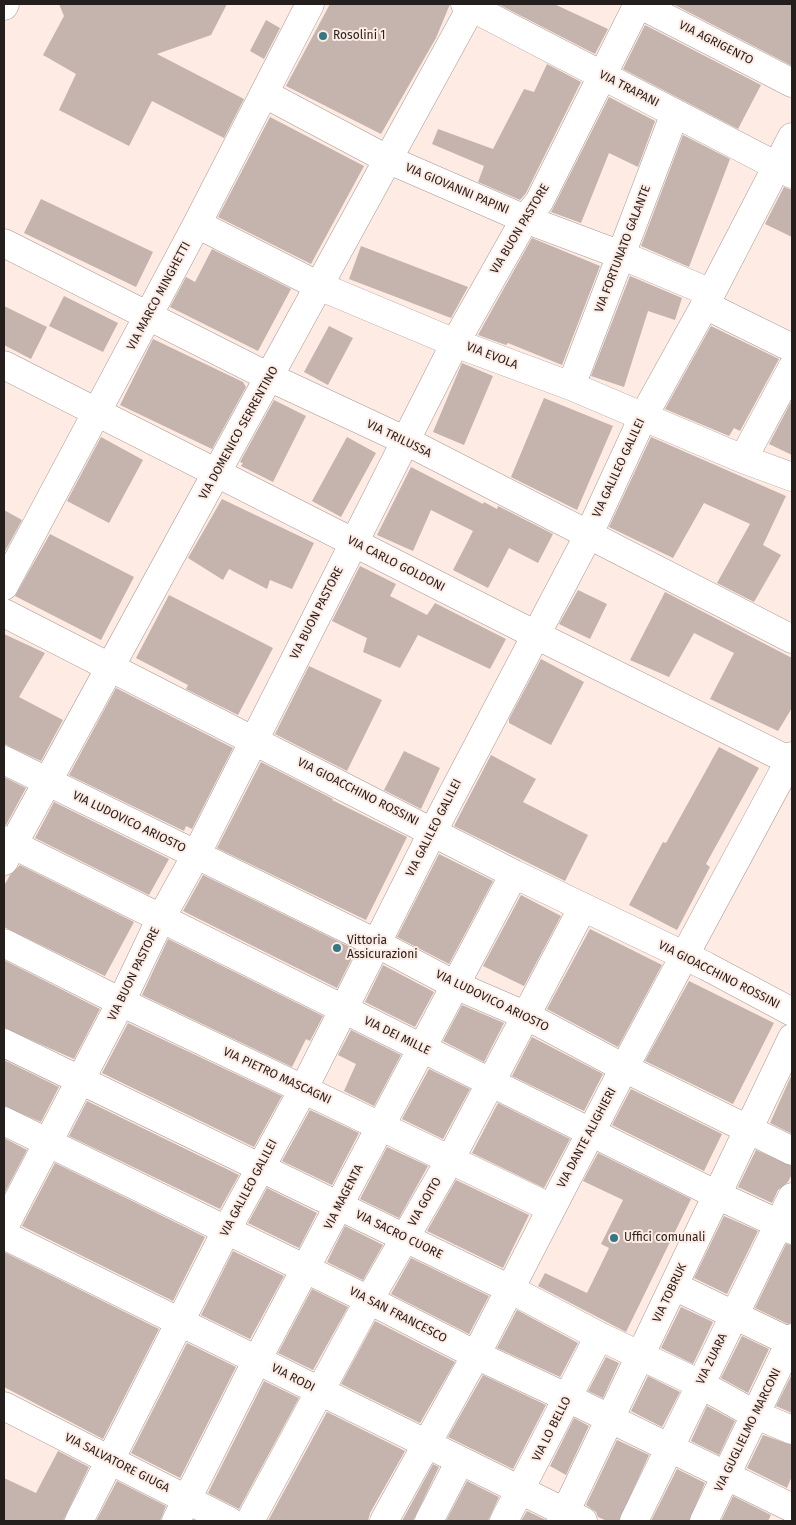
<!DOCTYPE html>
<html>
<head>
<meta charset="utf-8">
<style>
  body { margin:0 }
  #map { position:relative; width:796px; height:1525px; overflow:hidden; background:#fdebe4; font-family:"Fira Sans",sans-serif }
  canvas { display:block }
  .frame { position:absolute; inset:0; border:5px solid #241e1c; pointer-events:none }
</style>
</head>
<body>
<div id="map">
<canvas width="796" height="1525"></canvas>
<div class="frame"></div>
</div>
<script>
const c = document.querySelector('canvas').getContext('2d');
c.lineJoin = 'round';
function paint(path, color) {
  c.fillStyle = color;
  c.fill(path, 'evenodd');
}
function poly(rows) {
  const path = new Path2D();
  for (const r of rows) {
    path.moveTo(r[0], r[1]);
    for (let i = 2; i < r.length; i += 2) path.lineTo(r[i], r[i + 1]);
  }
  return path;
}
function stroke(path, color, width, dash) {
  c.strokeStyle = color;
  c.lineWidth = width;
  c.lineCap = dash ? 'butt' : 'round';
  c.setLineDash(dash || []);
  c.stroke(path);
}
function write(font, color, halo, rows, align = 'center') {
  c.font = font + ' "Fira Sans",sans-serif';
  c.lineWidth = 4;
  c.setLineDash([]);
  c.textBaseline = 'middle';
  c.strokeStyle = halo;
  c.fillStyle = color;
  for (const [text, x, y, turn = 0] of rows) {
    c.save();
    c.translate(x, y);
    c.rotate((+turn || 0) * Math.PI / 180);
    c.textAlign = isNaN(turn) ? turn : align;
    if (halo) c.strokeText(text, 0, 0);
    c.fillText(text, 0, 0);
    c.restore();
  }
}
paint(poly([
  [59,4,227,4,211,35,157,54,244,99,224,138,152,101,129,146,59,110,76,74,43,55,64,16],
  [330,4,450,4,436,38,381,134,286,86],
  [498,4,554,4,608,29,595,54],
  [673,4,792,4,792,66],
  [266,20,280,28,264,59,250,51],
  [645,25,761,85,738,129,623,69],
  [547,64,581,82,526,193,520,200,478,182,484,166,432,144,438,129,493,149,524,89,534,92],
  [609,97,655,121,638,167,609,153,581,223,551,212],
  [270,117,364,166,311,264,218,217],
  [683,135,730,159,689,267,641,246],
  [784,187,792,190,792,237,765,224],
  [41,199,153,252,136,287,24,233],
  [532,238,600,266,562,365,508,343,506,345,478,335],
  [361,246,468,287,451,318,349,279],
  [212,249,291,289,258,351,170,307,186,277,195,282],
  [630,276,682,298,675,320,648,311,624,387,591,376],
  [64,296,118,323,103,352,49,326],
  [4,306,47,327,31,359,4,345],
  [329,326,353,338,328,385,304,372],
  [711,326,779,359,740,431,734,428,729,436,665,409],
  [153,339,243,382,246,387,212,449,120,405],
  [462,363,493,376,464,445,433,432],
  [544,398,613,426,577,510,511,477],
  [274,400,306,416,273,482,241,466,243,463,240,462],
  [792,400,792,455,769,444],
  [101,437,143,460,109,523,67,501],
  [347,437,376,453,341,517,312,501],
  [651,437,786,496,763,545,781,555,754,602,717,583,750,524,704,503,673,558,609,527],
  [411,467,483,504,484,502,497,509,498,506,553,534,538,563,509,548,488,588,453,570,473,531,431,510,413,551,377,535],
  [222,499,314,543,292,589,270,580,267,589,229,569,223,580,188,558],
  [4,510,22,520,4,553],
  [50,534,134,577,101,640,15,596],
  [360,566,396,584,390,596,427,615,435,603,506,639,490,669,418,635,400,668,363,652,367,638,332,621],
  [578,590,607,604,590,639,559,624],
  [665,592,792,658,792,708,778,731,710,699,734,653,694,633,669,677,630,660],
  [169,595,273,648,238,715,186,689,188,685,136,658],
  [4,634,45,653,19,697,63,720,41,761,4,744],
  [541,659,584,682,551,745,509,723,509,719],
  [309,666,382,700,347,771,275,734],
  [116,688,233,748,192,829,186,826,184,831,69,775],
  [719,747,759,768,706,864,710,867,677,930,629,905,663,842,666,843],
  [404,751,440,768,421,809,384,790],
  [491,755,536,779,523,802,588,835,565,881,454,826],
  [261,762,333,799,332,800,407,837,366,920,370,922,217,848],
  [4,777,26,788,6,825,4,824],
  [54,802,169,859,149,895,35,838],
  [439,854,493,881,449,964,397,937],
  [20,865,134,922,105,976,4,927,4,886,10,875],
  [203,875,356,950,337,988,183,911],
  [521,895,561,916,524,986,483,966],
  [590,929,662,965,618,1047,547,1009],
  [168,939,323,1016,310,1041,306,1039,292,1067,142,995],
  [4,960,100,1009,74,1059,4,1028],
  [383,965,434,992,415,1027,365,1002],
  [689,981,774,1023,733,1104,645,1061],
  [462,1005,504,1023,484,1062,443,1041],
  [128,1023,282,1096,254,1147,102,1073],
  [351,1030,401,1055,374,1106,344,1091,356,1064,338,1055],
  [532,1037,603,1074,584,1111,512,1076],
  [4,1060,59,1087,41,1122,4,1106],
  [429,1069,470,1089,443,1139,402,1119],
  [792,1074,792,1134,770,1123],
  [631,1089,722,1134,704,1171,612,1125],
  [87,1101,239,1175,220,1209,69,1136],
  [498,1103,570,1139,544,1188,472,1153],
  [310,1110,359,1133,332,1185,282,1161],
  [4,1138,27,1150,4,1194],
  [387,1147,428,1166,399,1218,360,1199],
  [756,1150,792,1166,792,1174,788,1182,778,1190,772,1203,738,1187],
  [598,1153,691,1199,626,1332,538,1286,545,1273,587,1293,609,1248,601,1244,623,1200,583,1181],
  [55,1163,205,1237,173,1301,22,1226],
  [456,1180,529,1215,503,1268,427,1231],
  [267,1188,317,1213,299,1248,248,1223],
  [724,1216,758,1231,727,1294,694,1278],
  [345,1226,383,1245,363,1280,327,1262],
  [786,1244,792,1245,792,1323,788,1324,755,1308],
  [233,1251,284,1276,250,1339,201,1315],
  [4,1252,159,1329,103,1439,4,1387],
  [411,1258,489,1296,469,1334,391,1294],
  [312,1289,348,1307,313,1370,278,1353],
  [681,1307,713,1322,693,1364,661,1348],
  [517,1310,578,1343,560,1377,497,1348],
  [375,1321,455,1362,420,1423,341,1384],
  [742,1336,769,1349,748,1393,721,1378],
  [187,1343,236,1367,180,1478,131,1453],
  [606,1357,619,1363,603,1398,588,1391],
  [792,1374,792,1413,776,1406],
  [483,1375,546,1405,513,1469,448,1437],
  [648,1376,680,1392,662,1427,631,1411],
  [264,1381,299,1398,239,1509,208,1493],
  [707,1406,735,1421,719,1455,691,1441],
  [327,1412,405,1451,370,1513,368,1521,268,1521],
  [574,1418,589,1426,566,1475,550,1466],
  [763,1435,792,1445,792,1476,787,1488,747,1468],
  [617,1440,649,1455,619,1521,607,1521,598,1517,596,1512,586,1505],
  [58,1451,89,1467,63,1521,4,1521,4,1478,36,1493],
  [433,1464,439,1467,413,1521,402,1521],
  [677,1469,705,1483,689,1521,651,1521],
  [117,1481,166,1506,160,1521,96,1521],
  [467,1481,499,1497,488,1521,446,1521],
  [733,1496,771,1515,768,1521,721,1521],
  [527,1511,546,1520,546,1521,521,1521]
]), '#c5b4ad');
const minor = poly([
  [465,4,792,174],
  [639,4,792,83],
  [4,6,5,4],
  [265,94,387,159,525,219,621,255,711,293],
  [197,224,319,286,455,343,571,386,743,459,792,477],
  [4,243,269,377,406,441,792,639],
  [705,305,792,348],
  [4,365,534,634,790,761],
  [571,386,675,113],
  [743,459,792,368],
  [4,586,197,224,310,4],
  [4,613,514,874,706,966,792,1012],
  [4,840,717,1195,792,1230],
  [4,861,473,4],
  [4,943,121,1002,551,1208],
  [4,1043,510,1289,599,1336,700,1384,754,1414,792,1430],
  [4,1121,369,1300,476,1355,568,1398,792,1508],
  [4,1227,121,1002,161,918,196,855,455,343,525,219,539,202,638,4],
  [4,1235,583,1521],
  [674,1286,792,1343],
  [4,1406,229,1521],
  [176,1521,257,1360,514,874],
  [250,1521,369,1300,450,1160,583,907],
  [429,1521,460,1461],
  [504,1521,599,1336],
  [561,1521,792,1038],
  [634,1521,792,1197],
  [704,1521,792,1338]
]);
const tertiary = poly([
  [4,760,376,943,455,985,527,1016,624,1068,792,1151],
  [79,1521,226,1231,304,1088,433,831,588,536,643,417,705,305,792,137],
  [384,1521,476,1355,624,1068,792,756]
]);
stroke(minor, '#a99892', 29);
stroke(tertiary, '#a99892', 29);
stroke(minor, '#fff', 28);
stroke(tertiary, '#fff', 28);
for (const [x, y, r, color] of [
  [323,36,5,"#327886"],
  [337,948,5,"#327886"],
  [614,1238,5,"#327886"]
]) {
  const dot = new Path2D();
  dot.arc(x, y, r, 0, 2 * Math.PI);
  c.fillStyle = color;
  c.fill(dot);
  stroke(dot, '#fdebe4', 2);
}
write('12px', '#241e1c', '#fdebe4', [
  ["Rosolini 1",333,36],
  ["Vittoria",347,941],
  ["Assicurazioni",347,955],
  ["Uffici comunali",624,1238]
], 'left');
write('12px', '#241e1c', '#fdebe4', [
  ["VIA AGRIGENTO",716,43,27],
  ["VIA TRAPANI",629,89,27],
  ["VIA GIOVANNI PAPINI",457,189,23],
  ["VIA BUON PASTORE",520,229,-59],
  ["VIA FORTUNATO GALANTE",623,249,-69],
  ["VIA MARCO MINGHETTI",159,296,-62],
  ["VIA EVOLA",492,356,21],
  ["VIA DOMENICO SERRENTINO",239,433,-61],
  ["VIA TRILUSSA",399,439,26],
  ["VIA GALILEO GALILEI",619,468,-65],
  ["VIA CARLO GOLDONI",396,564,27],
  ["VIA BUON PASTORE",317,613,-63],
  ["VIA GIOACCHINO ROSSINI",358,792,27],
  ["VIA LUDOVICO ARIOSTO",129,822,26],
  ["VIA GALILEO GALILEI",434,828,-63],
  ["VIA BUON PASTORE",134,974,-64],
  ["VIA GIOACCHINO ROSSINI",719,975,27],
  ["VIA LUDOVICO ARIOSTO",492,1001,26],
  ["VIA DEI MILLE",397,1036,26],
  ["VIA PIETRO MASCAGNI",277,1076,25],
  ["VIA DANTE ALIGHIERI",587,1138,-62],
  ["VIA GALILEO GALILEI",249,1188,-62],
  ["VIA MAGENTA",344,1197,-63],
  ["VIA GOITO",425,1202,-60],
  ["VIA SACRO CUORE",399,1235,26],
  ["VIA TOBRUK",670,1293,-65],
  ["VIA SAN FRANCESCO",398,1315,27],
  ["VIA ZUARA",712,1359,-64],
  ["VIA RODI",293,1378,27],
  ["VIA LO BELLO",552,1429,-63],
  ["VIA GUGLIELMO MARCONI",748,1430,-64],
  ["VIA SALVATORE GIUGA",117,1463,27]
]);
</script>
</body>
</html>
